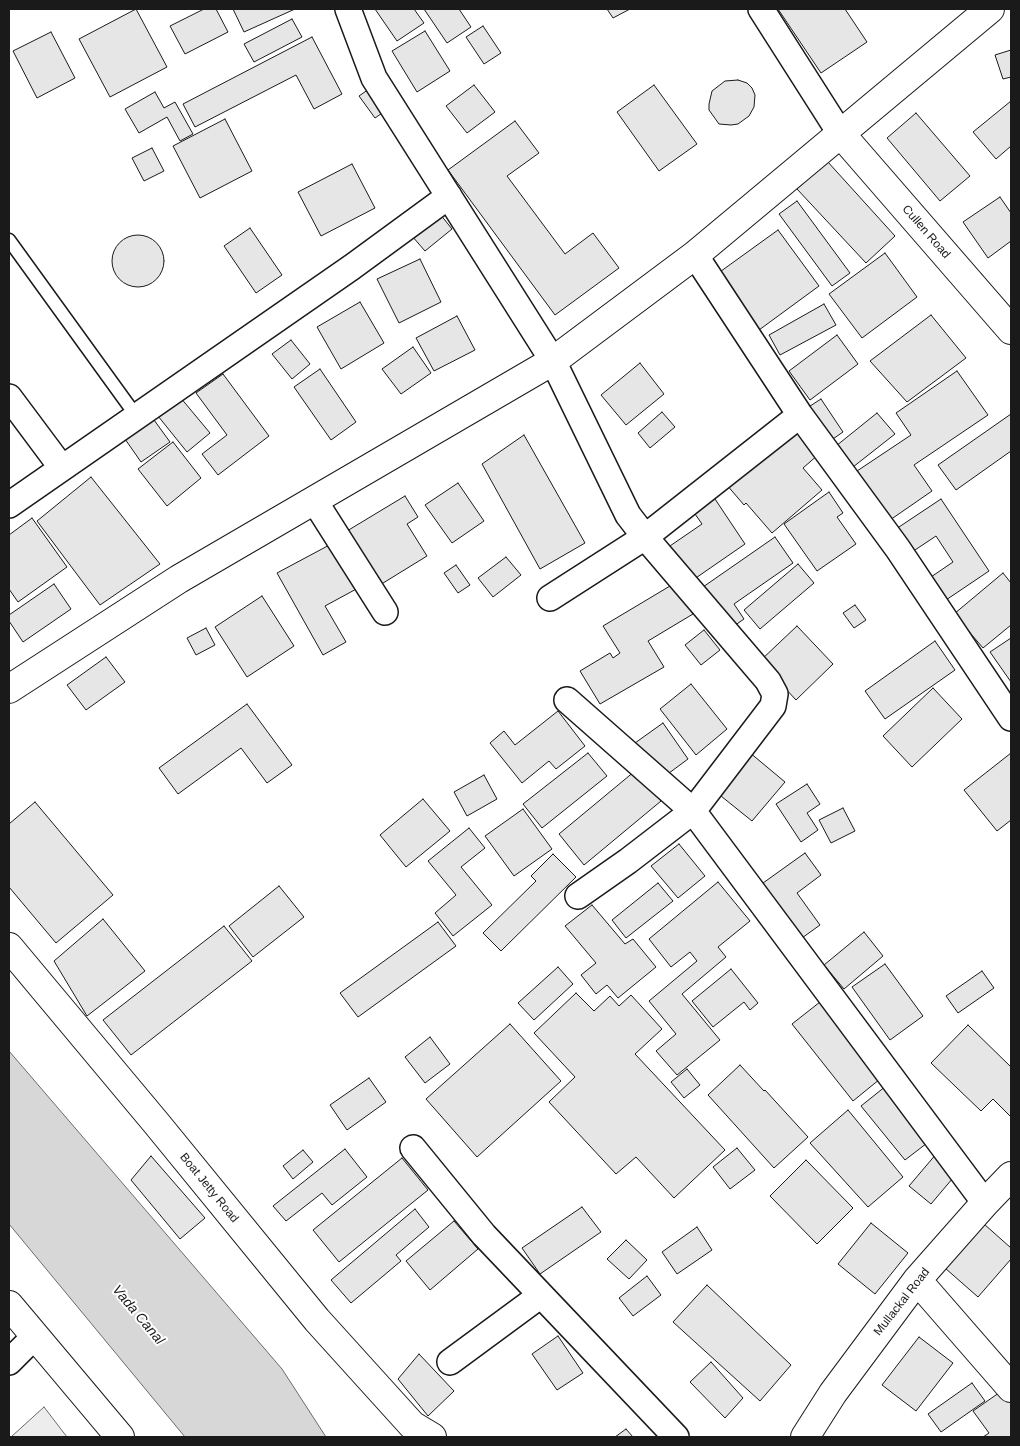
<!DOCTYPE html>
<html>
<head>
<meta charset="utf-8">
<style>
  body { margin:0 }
  #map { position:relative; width:1020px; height:1446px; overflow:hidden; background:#fff; font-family:Arial,sans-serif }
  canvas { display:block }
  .frame { position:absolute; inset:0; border:10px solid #1a1a1a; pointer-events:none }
</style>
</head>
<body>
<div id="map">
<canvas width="1020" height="1446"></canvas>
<div class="frame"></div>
</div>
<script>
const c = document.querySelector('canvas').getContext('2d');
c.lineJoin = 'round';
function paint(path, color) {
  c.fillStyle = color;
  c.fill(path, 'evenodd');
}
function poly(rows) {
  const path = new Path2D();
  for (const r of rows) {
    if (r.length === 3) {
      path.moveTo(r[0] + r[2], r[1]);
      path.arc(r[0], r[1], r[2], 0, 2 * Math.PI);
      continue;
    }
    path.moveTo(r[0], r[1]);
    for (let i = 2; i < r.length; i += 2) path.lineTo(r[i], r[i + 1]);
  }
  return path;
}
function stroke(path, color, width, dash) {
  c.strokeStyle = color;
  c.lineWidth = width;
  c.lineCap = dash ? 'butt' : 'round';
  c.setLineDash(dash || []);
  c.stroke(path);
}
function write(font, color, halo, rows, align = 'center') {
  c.font = font + ' Arial,sans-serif';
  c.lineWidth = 4;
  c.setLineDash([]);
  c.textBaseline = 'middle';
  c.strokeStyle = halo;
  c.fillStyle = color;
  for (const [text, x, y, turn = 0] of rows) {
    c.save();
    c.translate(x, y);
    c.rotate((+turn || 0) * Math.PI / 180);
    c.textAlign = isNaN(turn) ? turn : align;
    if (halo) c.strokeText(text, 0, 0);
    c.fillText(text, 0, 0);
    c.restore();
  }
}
const built = poly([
  [44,1407,67,1437,11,1437,44,1407]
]);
paint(built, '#ededed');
stroke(built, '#6a6a6a', 1);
const water = poly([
  [9,1051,282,1369,326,1437,185,1437,9,1224,9,1051]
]);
paint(water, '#d7d7d7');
stroke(water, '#6a6a6a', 1);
const building = poly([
  [136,9,167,67,110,97,79,39,136,9],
  [204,9,216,9,228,32,185,54,170,26,204,9],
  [233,9,295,9,244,32,233,9],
  [375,9,414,9,424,23,397,41,375,9],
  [424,9,459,9,471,27,447,43,424,9],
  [607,9,630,9,613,18,607,9],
  [778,9,845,9,867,42,821,73,778,9],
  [292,19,302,37,254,62,244,44,292,19],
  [483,26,501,53,484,64,466,37,483,26],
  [425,31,450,71,417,92,392,51,425,31],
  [51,32,75,78,37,98,13,51,51,32],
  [312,37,342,94,314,109,296,75,195,127,183,104,312,37],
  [1011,50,1011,77,1003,79,995,55,1011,50],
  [738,80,747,83,752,88,755,95,754,107,749,116,738,124,731,125,719,124,709,110,709,104,712,91,725,81,738,80],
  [474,85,495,112,467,133,446,106,474,85],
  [654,85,697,144,659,171,617,112,654,85],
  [369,89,385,111,375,118,359,96,369,89],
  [155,92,164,108,175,102,193,134,180,141,167,117,139,133,125,109,155,92],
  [1011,101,1011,146,996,159,973,132,1011,101],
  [916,113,970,176,940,201,887,138,916,113],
  [225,119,252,171,200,198,173,146,225,119],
  [515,121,539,153,507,176,565,254,593,233,619,268,555,315,448,170,515,121],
  [152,148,164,171,144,181,132,158,152,148],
  [827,161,895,236,866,263,797,189,827,161],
  [352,164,375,208,321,236,298,192,352,164],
  [1000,197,1011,213,1011,241,988,258,963,222,1000,197],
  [797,201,850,273,832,286,779,214,797,201],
  [440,214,452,229,425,251,412,236,440,214],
  [250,228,282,275,256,293,224,246,250,228],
  [778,230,819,286,759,330,717,274,778,230],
  [138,261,26],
  [885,253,917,297,862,338,829,294,885,253],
  [420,259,441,302,399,323,377,279,420,259],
  [360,302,384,343,341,369,317,327,360,302],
  [824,304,836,325,780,355,769,335,824,304],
  [931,315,966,358,907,402,870,361,931,315],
  [457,316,475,350,434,371,416,338,457,316],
  [837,335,858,364,810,400,789,371,837,335],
  [291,340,310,364,292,379,272,354,291,340],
  [413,347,431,373,401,394,382,369,413,347],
  [640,363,664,394,626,425,601,395,640,363],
  [320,369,356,422,331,440,294,387,320,369],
  [957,371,988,415,914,465,932,491,890,520,857,471,911,435,896,413,957,371],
  [223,374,269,436,218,475,202,454,227,435,196,393,223,374],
  [180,397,210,433,187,452,158,416,180,397],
  [821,399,843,432,830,441,807,408,821,399],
  [662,412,675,427,650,448,638,433,662,412],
  [877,413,895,434,853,467,836,446,877,413],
  [1011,414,1011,451,956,490,938,465,1011,414],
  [154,420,170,442,141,462,125,439,154,420],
  [794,426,819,454,803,468,822,490,772,533,746,503,744,505,726,484,794,426],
  [524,435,585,543,540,569,482,464,524,435],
  [173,442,201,478,167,506,138,469,173,442],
  [91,477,160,564,100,605,37,521,91,477],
  [458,483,484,521,452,543,425,505,458,483],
  [709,490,745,544,690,582,667,548,702,524,688,504,709,490],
  [829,492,843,513,837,517,856,544,817,571,784,524,829,492],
  [405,496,418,517,407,524,427,556,375,588,342,534,405,496],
  [941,499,989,571,943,602,928,579,953,562,936,536,912,552,896,529,941,499],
  [32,518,67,567,18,602,9,589,9,535,32,518],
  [775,537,793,563,734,604,744,619,731,628,703,587,775,537],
  [335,542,360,587,325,606,346,642,323,655,277,573,335,542],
  [506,557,521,575,493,597,478,578,506,557],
  [798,564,814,583,760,629,744,610,798,564],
  [456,565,470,585,458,593,444,573,456,565],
  [1003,573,1011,583,1011,625,983,648,954,614,1003,573],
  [675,583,693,614,648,641,664,667,600,704,580,671,610,653,613,658,620,653,603,626,675,583],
  [54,584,71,609,23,642,9,621,9,615,54,584],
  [262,596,294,646,247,677,215,627,262,596],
  [855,605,866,620,854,628,843,613,855,605],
  [797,626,833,664,796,700,760,661,797,626],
  [206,628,215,645,196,655,187,638,206,628],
  [704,630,720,650,701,665,685,645,704,630],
  [1011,638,1011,682,990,652,1011,638],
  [935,641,955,670,885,719,865,691,935,641],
  [106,657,125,682,86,710,67,685,106,657],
  [691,684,727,729,696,755,660,709,691,684],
  [933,688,962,719,912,767,883,736,933,688],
  [247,704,292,765,267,783,241,748,178,794,159,768,247,704],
  [558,711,585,746,556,769,549,761,522,783,490,743,504,731,515,745,558,711],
  [663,723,688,759,661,779,635,743,663,723],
  [749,752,785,782,752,821,716,792,749,752],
  [588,753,607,776,542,828,523,804,588,753],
  [1011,753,1011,820,997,831,964,790,1011,753],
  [635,771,661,801,584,865,559,834,635,771],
  [484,775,497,799,467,816,454,792,484,775],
  [807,784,820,804,807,813,818,830,801,842,776,804,807,784],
  [423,799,450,831,406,867,380,835,423,799],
  [35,802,113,895,56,943,9,887,9,824,35,802],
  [843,808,855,831,831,843,819,820,843,808],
  [523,809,552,849,514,876,485,836,523,809],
  [469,828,485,848,461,867,492,905,453,936,435,913,456,895,428,861,469,828],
  [679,844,705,876,678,898,651,866,679,844],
  [805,853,821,875,797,893,820,925,795,943,756,888,805,853],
  [553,854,576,877,501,951,483,933,536,881,531,876,553,854],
  [718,882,750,921,718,947,726,957,682,994,720,1040,677,1075,656,1051,676,1034,649,1001,697,961,690,952,671,967,649,939,718,882],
  [658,883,673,901,626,938,612,920,658,883],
  [279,886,304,917,253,957,229,926,279,886],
  [592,905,625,944,633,939,656,967,618,998,607,985,596,994,581,975,596,963,565,926,592,905],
  [103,919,145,971,87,1016,54,961,103,919],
  [438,922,456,946,358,1017,340,993,438,922],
  [224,926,252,961,131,1055,103,1020,224,926],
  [864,932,883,956,844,989,824,965,864,932],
  [885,964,923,1016,890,1040,852,987,885,964],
  [558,967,573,984,534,1020,518,1003,558,967],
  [731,969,758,1003,750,1010,744,1002,713,1027,692,1001,731,969],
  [982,971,994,988,958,1013,946,996,982,971],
  [576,993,594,1011,610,996,619,1006,631,995,662,1029,635,1054,725,1150,674,1198,636,1157,616,1174,549,1102,575,1077,534,1033,576,993],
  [820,1002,880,1079,853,1101,792,1024,820,1002],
  [510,1024,561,1081,477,1157,426,1099,510,1024],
  [968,1025,1011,1067,1011,1117,993,1099,981,1111,931,1063,968,1025],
  [430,1037,450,1064,425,1083,405,1057,430,1037],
  [740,1065,764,1091,765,1090,808,1137,774,1168,708,1095,740,1065],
  [687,1069,700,1085,684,1098,671,1082,687,1069],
  [369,1078,386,1102,347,1130,330,1105,369,1078],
  [886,1086,931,1140,905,1160,861,1106,886,1086],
  [848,1110,903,1177,868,1207,810,1143,848,1110],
  [737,1148,755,1170,730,1189,713,1167,737,1148],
  [345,1149,367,1177,332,1205,322,1193,286,1221,273,1206,345,1149],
  [303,1150,313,1162,293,1179,283,1166,303,1150],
  [937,1153,958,1172,931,1204,909,1186,937,1153],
  [151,1156,205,1218,180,1239,131,1180,151,1156],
  [402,1158,428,1190,339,1262,313,1230,402,1158],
  [806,1160,853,1208,817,1244,770,1196,806,1160],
  [582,1207,601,1232,540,1274,522,1248,582,1207],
  [415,1209,429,1227,396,1255,401,1261,351,1303,331,1280,415,1209],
  [454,1221,478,1249,430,1290,406,1261,454,1221],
  [871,1223,908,1253,875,1294,838,1264,871,1223],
  [984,1224,1011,1248,1011,1259,978,1297,945,1268,984,1224],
  [697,1227,712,1250,677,1274,662,1252,697,1227],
  [626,1240,647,1260,629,1279,607,1259,626,1240],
  [647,1276,661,1295,633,1316,619,1298,647,1276],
  [707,1285,791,1365,760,1401,673,1322,707,1285],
  [558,1336,583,1373,557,1390,532,1354,558,1336],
  [919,1337,953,1363,916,1411,882,1385,919,1337],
  [419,1354,454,1391,428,1416,398,1379,419,1354],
  [711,1362,743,1398,725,1418,690,1382,711,1362],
  [972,1383,985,1401,941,1432,928,1414,972,1383],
  [1006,1388,1011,1395,1011,1437,983,1437,989,1433,973,1411,1006,1388],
  [626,1429,633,1437,615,1437,626,1429]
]);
paint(building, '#e6e6e6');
stroke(building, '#1a1a1a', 1);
const service = poly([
  [9,240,137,417]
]);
const minor = poly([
  [348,9,374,78,553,361,628,515,645,537,768,681,775,694,773,706,693,811,628,861,578,896],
  [761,9,840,133],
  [695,255,800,415,898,549,1011,718],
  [9,397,62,468],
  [314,500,385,612],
  [9,505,352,267,449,196],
  [550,598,645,537,800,415],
  [567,700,693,811,985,1203],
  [413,1148,484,1235,676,1437],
  [9,1362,35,1336],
  [450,1362,541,1295]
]);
const secondary = poly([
  [840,133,1011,330],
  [9,689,179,579,553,361,695,255,990,9],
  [9,947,157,1124,317,1320,412,1425,432,1437],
  [917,1280,1011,1388],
  [9,1305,120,1437],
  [805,1437,833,1393,917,1280,985,1203,1011,1176]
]);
stroke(service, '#1a1a1a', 15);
stroke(minor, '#1a1a1a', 28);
stroke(secondary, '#1a1a1a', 30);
stroke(service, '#fff', 12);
stroke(minor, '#fff', 25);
stroke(secondary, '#fff', 28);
write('12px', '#1a1a1a', '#fff', [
  ["Cullen Road",926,232,49],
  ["Boat Jetty Road",209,1188,51],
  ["Mullackal Road",902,1302,-52]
]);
write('italic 14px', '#1a1a1a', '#fff', [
  ["Vada Canal",138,1315,50]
]);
</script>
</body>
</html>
